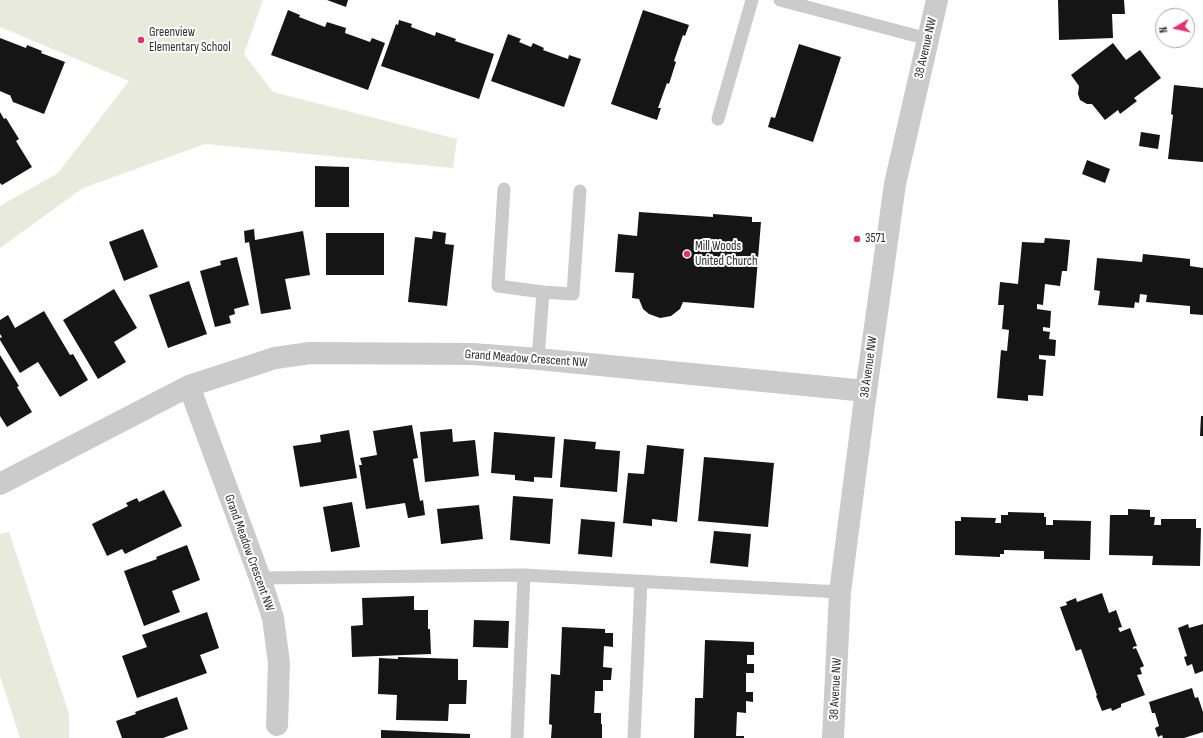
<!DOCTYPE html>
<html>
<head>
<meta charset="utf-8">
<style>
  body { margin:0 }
  #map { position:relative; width:1203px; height:738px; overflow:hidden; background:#fff; font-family:"Sofia Sans Condensed",sans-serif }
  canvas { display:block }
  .north { position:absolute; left:1155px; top:8px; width:40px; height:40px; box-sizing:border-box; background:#fff; border:1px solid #ababab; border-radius:50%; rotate:261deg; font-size:11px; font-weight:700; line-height:16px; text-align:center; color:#2e2e2e }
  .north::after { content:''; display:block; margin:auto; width:14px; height:18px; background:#e5306b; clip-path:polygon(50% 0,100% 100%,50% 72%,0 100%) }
</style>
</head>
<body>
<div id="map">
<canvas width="1203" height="738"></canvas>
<div class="north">N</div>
</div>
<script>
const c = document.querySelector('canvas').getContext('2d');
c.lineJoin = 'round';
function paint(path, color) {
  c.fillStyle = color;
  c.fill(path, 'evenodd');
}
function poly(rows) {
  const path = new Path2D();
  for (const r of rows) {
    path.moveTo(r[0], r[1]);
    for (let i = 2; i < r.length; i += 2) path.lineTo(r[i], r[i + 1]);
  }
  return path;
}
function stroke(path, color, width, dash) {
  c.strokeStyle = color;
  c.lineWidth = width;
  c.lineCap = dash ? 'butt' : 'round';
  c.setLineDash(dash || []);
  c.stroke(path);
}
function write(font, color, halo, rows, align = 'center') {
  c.font = font + ' "Sofia Sans Condensed",sans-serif';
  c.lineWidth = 4;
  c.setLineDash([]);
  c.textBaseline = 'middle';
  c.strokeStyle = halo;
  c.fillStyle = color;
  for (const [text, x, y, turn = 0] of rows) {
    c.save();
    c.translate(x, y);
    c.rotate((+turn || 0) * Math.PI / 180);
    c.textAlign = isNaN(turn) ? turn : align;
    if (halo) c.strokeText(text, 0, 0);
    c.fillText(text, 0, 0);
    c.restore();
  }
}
paint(poly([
  [0,0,263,0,244,54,273,92,457,139,453,168,205,144,83,188,0,248,0,206,58,173,129,81,0,27],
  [9,532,69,714,69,738,20,738,0,676,0,534]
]), '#e8ebdc');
paint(poly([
  [327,0,348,0,346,7],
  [1058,0,1124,0,1125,14,1112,14,1113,38,1059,40],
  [288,10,300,15,299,17,325,27,327,22,346,28,345,33,370,42,372,38,385,43,368,90,271,55],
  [643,10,689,25,685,36,683,35,674,61,676,62,669,84,667,83,658,108,661,108,657,120,611,104],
  [399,20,412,24,411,27,435,36,436,32,456,39,455,41,494,54,479,99,381,66,396,24,398,25],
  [508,34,521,39,519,42,531,47,533,43,544,48,543,50,568,59,569,55,581,59,564,107,491,81],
  [0,38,26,48,27,45,42,51,41,53,65,62,44,114,13,102,10,95,9,95,0,91],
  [1113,43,1126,60,1140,50,1161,78,1134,98,1137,101,1120,114,1118,110,1105,120,1092,104,1087,104,1080,100,1078,94,1079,86,1071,75],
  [799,44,841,57,813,142,768,127,771,117,775,118],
  [1174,85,1203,88,1203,162,1168,159,1173,115,1171,114],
  [0,112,4,119,6,118,19,139,16,141,32,167,2,185,0,183],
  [1141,132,1160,135,1158,149,1139,146],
  [1087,160,1110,169,1105,183,1082,174],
  [315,166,349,167,349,207,315,207],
  [639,212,713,217,713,214,752,217,752,222,761,222,754,308,683,302,680,309,671,316,660,318,649,314,643,309,639,299,632,298,634,273,615,272,618,234,637,236],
  [143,229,158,267,124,281,109,242],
  [254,229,255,240,303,231,310,275,285,279,291,309,261,314,249,242,245,243,244,231],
  [433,231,446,233,445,244,454,245,447,306,408,302,415,237,432,239],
  [326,233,384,233,384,275,326,275],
  [1045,238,1070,240,1067,271,1062,271,1060,286,1045,284,1043,305,1037,304,1037,309,1051,311,1050,328,1043,327,1043,331,1050,332,1049,339,1056,340,1055,356,1039,355,1039,359,1046,360,1043,396,1028,395,1028,401,997,398,1001,350,1007,351,1009,330,1002,329,1004,305,998,305,1000,282,1018,284,1022,242,1044,243],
  [1143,254,1190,259,1190,266,1203,268,1203,315,1190,314,1190,306,1146,302,1147,295,1140,294,1139,303,1135,302,1134,308,1098,305,1100,291,1094,290,1097,258,1142,262],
  [237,257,249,305,234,309,235,314,229,316,231,323,215,327,200,271,221,265,220,261],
  [189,281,207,334,168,348,149,295],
  [114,289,137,328,114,342,126,362,98,379,63,320],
  [44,311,70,355,73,354,88,380,60,397,38,362,20,373,0,340,0,338,2,337,0,334,0,320,8,315,15,328],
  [0,355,19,386,17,387,32,412,7,427,0,416],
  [1201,416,1203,416,1203,436,1200,436],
  [412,425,418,458,413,459,420,501,423,500,425,515,408,518,405,503,366,509,359,465,362,465,360,458,377,455,373,431],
  [452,429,453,442,475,440,479,476,425,482,420,432],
  [349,430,357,478,300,487,293,446,321,442,320,435],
  [494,432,555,437,552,478,534,477,534,482,515,480,515,475,491,473],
  [564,439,596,442,595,449,620,451,617,492,560,487],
  [647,445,684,449,677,522,652,519,652,526,623,523,628,473,644,474],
  [704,457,774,463,768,527,698,521],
  [164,490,182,526,125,554,122,549,107,556,92,524,128,506,126,503,137,498,139,502],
  [513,496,553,499,550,544,510,540],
  [352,502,360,547,331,552,323,507],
  [479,505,483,539,441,544,437,509],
  [1128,509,1150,510,1150,517,1155,517,1154,525,1161,525,1161,519,1196,519,1196,528,1201,528,1200,566,1152,565,1153,556,1109,555,1110,515,1128,515],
  [1008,512,1044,513,1044,517,1046,517,1046,525,1053,525,1053,520,1091,521,1090,560,1044,559,1044,551,1004,550,1004,554,1000,554,1000,557,955,555,955,521,961,521,961,517,996,518,995,523,1001,523,1001,515,1008,515],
  [581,519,615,522,612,557,578,554],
  [714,531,751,534,748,567,710,563],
  [187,545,200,580,172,591,180,612,144,626,124,571,157,559,156,557],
  [1102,593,1109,613,1116,610,1122,627,1118,628,1120,632,1130,628,1137,646,1133,647,1133,649,1136,648,1144,666,1140,668,1142,674,1137,675,1145,695,1121,704,1121,707,1112,711,1111,708,1102,711,1096,696,1097,695,1081,649,1076,651,1060,607,1067,605,1066,602,1076,598,1077,602],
  [414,596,414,610,428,610,428,629,430,629,431,654,352,657,351,626,363,625,362,598],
  [207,612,219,648,200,655,207,673,137,698,122,656,147,647,142,635],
  [474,620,509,621,508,648,473,647],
  [1188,624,1189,628,1203,624,1203,671,1195,674,1192,664,1187,666,1184,657,1187,656,1178,628],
  [562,627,605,629,605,633,613,633,613,647,604,646,603,667,612,668,611,680,603,680,603,691,595,691,594,713,601,713,601,724,602,724,602,738,551,738,552,725,549,724,551,674,560,675],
  [705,640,754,642,754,655,747,655,747,664,754,664,754,673,746,673,746,692,753,692,753,702,746,701,746,713,737,712,736,736,744,736,744,738,694,738,695,698,703,698],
  [398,657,458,659,458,680,467,680,466,704,449,704,448,721,396,720,397,695,378,694,379,658,398,659],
  [1192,688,1195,698,1198,697,1203,712,1203,732,1184,738,1163,738,1162,735,1158,737,1155,728,1159,726,1155,713,1152,713,1149,702],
  [177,697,188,729,163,738,122,738,116,721,136,714,135,712],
  [381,730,470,734,470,738,381,738]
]), '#151515');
stroke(poly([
  [780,0,928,39],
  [718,119,752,0],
  [504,189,498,286,543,292,538,359],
  [543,292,573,294,580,191],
  [260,578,524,575,840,592],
  [517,738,524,575],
  [634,738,641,581]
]), '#cbcbcb', 13);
stroke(poly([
  [189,386,260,578,273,618,279,663,277,725],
  [0,484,189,386,275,358,310,353,473,354,538,359,866,391]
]), '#cbcbcb', 22);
stroke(poly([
  [833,738,840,592,866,391,895,184,937,0]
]), '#cbcbcb', 22);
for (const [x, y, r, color] of [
  [141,40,4,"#e5306b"],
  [857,239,4,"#e5306b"],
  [687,254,4,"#e5306b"]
]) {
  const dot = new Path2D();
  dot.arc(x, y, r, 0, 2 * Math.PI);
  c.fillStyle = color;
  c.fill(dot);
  stroke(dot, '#fff', 1.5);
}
write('13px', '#2e2e2e', '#fff', [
  ["Greenview",149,33],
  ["Elementary School",149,48],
  ["3571",865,239],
  ["Mill Woods",695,247],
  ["United Church",695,262]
], 'left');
write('13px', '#2e2e2e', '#fff', [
  ["38 Avenue NW",926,48,-77],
  ["Grand Meadow Crescent NW",526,359,4],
  ["38 Avenue NW",869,367,-82],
  ["Grand Meadow Crescent NW",249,553,70],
  ["38 Avenue NW",836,689,-87]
]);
</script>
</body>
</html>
